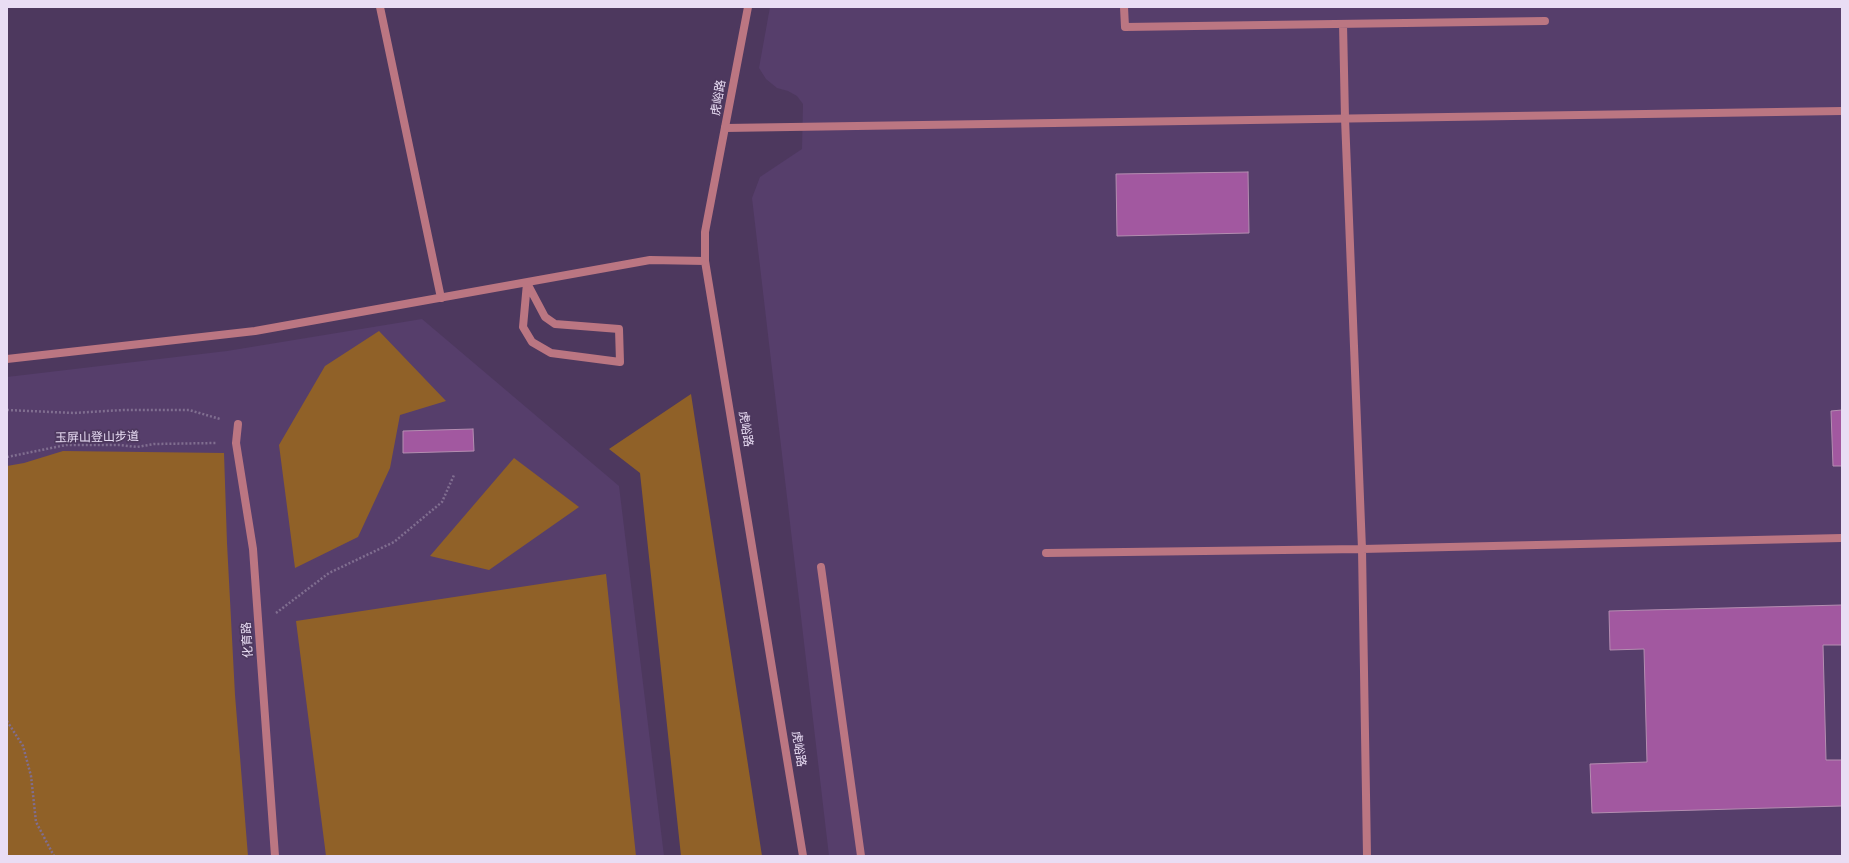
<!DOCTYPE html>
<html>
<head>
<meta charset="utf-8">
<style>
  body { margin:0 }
  #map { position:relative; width:1849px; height:863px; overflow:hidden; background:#4d385e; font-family:"Source Serif 4",serif }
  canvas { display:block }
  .frame { position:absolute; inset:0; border:8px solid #e9ddf4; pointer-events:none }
</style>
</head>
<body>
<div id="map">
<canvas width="1849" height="863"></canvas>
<div class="frame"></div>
</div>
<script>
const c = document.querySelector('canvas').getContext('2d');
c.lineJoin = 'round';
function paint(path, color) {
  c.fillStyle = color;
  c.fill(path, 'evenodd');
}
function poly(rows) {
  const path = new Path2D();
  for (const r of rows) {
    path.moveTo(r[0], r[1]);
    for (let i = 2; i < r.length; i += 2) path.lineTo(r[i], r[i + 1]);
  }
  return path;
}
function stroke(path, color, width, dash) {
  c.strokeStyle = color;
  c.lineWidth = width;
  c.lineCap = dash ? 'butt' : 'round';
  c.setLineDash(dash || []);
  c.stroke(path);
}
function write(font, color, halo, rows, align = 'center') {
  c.font = font + ' "Source Serif 4","Noto Sans SC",serif';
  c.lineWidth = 3.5;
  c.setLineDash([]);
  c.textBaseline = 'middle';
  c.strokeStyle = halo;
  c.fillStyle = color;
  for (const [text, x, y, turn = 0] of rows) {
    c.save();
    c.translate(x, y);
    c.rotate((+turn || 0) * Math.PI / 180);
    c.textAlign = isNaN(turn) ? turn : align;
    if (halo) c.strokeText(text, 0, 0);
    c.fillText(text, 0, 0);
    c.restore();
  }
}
paint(poly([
  [770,7,1842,7,1842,856,829,856,752,198,760,177,802,149,803,104,797,96,788,91,777,88,766,79,759,68],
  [422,319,619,486,664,856,7,856,7,377,227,351]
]), '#563e6b');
paint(poly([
  [379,331,446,401,400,415,390,468,358,537,295,568,279,445,325,366],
  [691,394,762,856,681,856,640,473,609,449],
  [63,451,224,453,227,543,235,695,248,856,7,856,7,466,24,463],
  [514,458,579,507,489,570,430,556],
  [606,574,636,856,326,856,296,621]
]), '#906128');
const building = poly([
  [1248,172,1249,233,1117,236,1116,174,1248,172],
  [1842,410,1842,466,1833,466,1831,411,1842,410],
  [473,429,474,451,403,453,403,431,473,429],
  [1842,605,1842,645,1823,645,1826,760,1842,760,1842,806,1592,813,1590,764,1647,762,1644,649,1610,650,1609,611,1842,605]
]);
paint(building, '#a258a0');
stroke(building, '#b48db1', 1);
stroke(poly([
  [7,410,74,413,123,410,189,410,220,419],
  [7,457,66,445,120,445,137,447,154,444,217,443],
  [276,613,329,573,394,542,442,502,454,475],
  [7,721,23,746,31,776,36,822,54,856]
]), '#806e90', 2.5, [2, 2]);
stroke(poly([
  [1124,7,1125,27,1545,21],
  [1343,24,1345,118,1362,549,1367,856],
  [527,283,545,317,555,324,619,329,620,362,551,353,532,342,523,327,527,283],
  [1046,553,1362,549,1842,538],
  [821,567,861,856]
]), '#bb7682', 8);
stroke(poly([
  [380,7,441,298],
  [725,128,1842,111],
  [238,424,236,443,253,549,275,856]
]), '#bb7682', 8);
stroke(poly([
  [748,7,705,232,705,261,803,856],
  [7,359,255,331,650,260,705,261]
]), '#bb7682', 8);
write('12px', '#e9ddf4', '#4d385e', [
  ["虎峪路",719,98,-80],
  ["虎峪路",745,429,81],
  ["玉屏山登山步道",97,438,-1],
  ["化育路",248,640,-94],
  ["虎峪路",798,749,81]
]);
</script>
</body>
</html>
